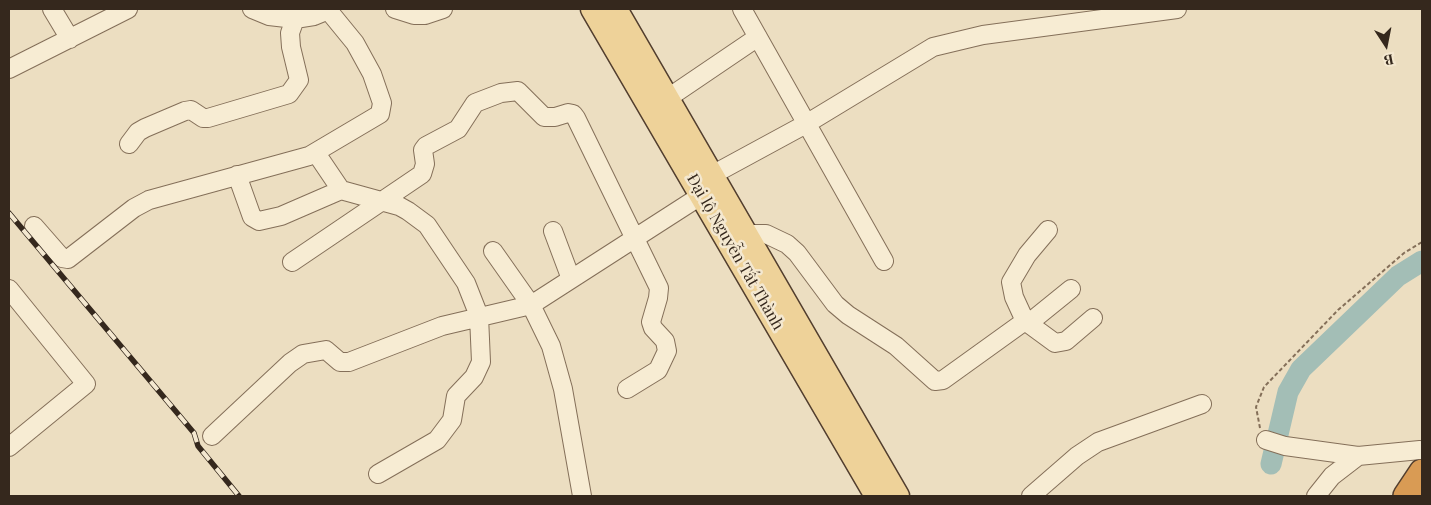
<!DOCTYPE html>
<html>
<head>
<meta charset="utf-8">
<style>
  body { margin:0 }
  #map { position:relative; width:1431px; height:505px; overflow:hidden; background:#ecdec1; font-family:"Playfair Display",serif }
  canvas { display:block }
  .frame { position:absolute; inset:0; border:10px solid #35281d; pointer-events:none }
  .north { position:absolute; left:1361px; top:20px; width:50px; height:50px; -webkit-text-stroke:4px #f4e8d0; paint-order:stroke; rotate:169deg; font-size:14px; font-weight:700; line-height:20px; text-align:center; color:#35281d }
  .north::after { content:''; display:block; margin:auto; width:18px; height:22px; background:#35281d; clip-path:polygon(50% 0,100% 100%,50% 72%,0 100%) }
</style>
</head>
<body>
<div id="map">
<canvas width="1431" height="505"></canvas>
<div class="frame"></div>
<div class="north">B</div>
</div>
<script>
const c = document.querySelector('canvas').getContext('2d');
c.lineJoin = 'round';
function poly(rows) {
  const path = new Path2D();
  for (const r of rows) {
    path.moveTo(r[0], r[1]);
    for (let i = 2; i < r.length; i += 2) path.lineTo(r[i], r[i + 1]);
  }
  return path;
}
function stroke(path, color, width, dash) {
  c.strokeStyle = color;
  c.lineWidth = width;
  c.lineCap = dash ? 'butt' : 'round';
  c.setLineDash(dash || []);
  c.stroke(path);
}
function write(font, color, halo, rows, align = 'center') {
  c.font = font + ' "Playfair Display",serif';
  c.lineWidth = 5;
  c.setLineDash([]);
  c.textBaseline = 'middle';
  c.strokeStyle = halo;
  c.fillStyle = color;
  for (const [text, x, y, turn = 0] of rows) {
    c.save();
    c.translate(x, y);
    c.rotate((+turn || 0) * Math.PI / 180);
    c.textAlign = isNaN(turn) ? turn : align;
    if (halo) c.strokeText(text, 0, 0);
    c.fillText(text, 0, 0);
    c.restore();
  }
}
stroke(poly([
  [1271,464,1288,392,1301,369,1398,276,1422,261]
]), '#a3beb6', 21);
const minor = poly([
  [52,9,70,39],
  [252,9,269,16,295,19,314,16,331,9],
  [395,9,414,15,425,15,443,9],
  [742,9,884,261],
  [9,69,128,9],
  [668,98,758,37],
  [129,144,138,132,145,128,185,111,191,110,203,118,208,118,289,94,299,80,291,47,290,33,295,19],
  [316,153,341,190,399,206,408,211,427,225,466,283,479,316,481,362,474,377,456,396,452,420,437,440,378,474],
  [237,175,252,217,259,221,281,216,341,190],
  [712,175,806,124,933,47,983,35,1177,9],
  [34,226,62,258,68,259,134,208,149,200,309,156,380,114,382,103,372,74,355,43,328,10],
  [1048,230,1027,255,1011,282,1014,297,1025,321,1055,343,1066,341,1093,318],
  [553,231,571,279],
  [746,234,766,234,787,244,797,253,835,304,848,315,896,346,935,381,943,380,1025,321],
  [493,251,531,305,551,346,563,389,582,496],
  [292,262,422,174,425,164,423,150,426,146,458,129,475,103,501,93,518,91,544,117,555,117,568,113,573,114,576,118,659,288,658,298,651,322,653,328,665,341,667,351,658,370,627,389],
  [9,289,86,384,9,447],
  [1029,323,1071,289],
  [212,436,290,363,303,354,326,350,340,362,349,362,442,326,531,305,702,195],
  [1266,440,1285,446,1358,456],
  [1031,496,1077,456,1098,442,1202,404],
  [1316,496,1332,476,1358,456,1420,450]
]);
const major = poly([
  [592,9,876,496],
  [616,9,898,496]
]);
const highway = poly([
  [1406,496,1422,472]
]);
stroke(minor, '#846f59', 20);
stroke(major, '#523e2e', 25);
stroke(highway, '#523e2e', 28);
stroke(poly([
  [1260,428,1256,407,1264,387,1338,310,1404,253,1422,242]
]), '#846f59', 2, [4, 2.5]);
stroke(minor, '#f7ecd3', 18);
stroke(major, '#eed299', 22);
stroke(highway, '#d99b54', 25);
const rail = poly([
  [9,213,194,433,198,446,239,496]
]);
stroke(rail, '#35281d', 5.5);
stroke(rail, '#f4e8d0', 4, [11]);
write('16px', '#35281d', '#f4e8d0', [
  ["Đại lộ Nguyễn Tất Thành",735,252,60]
]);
</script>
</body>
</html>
